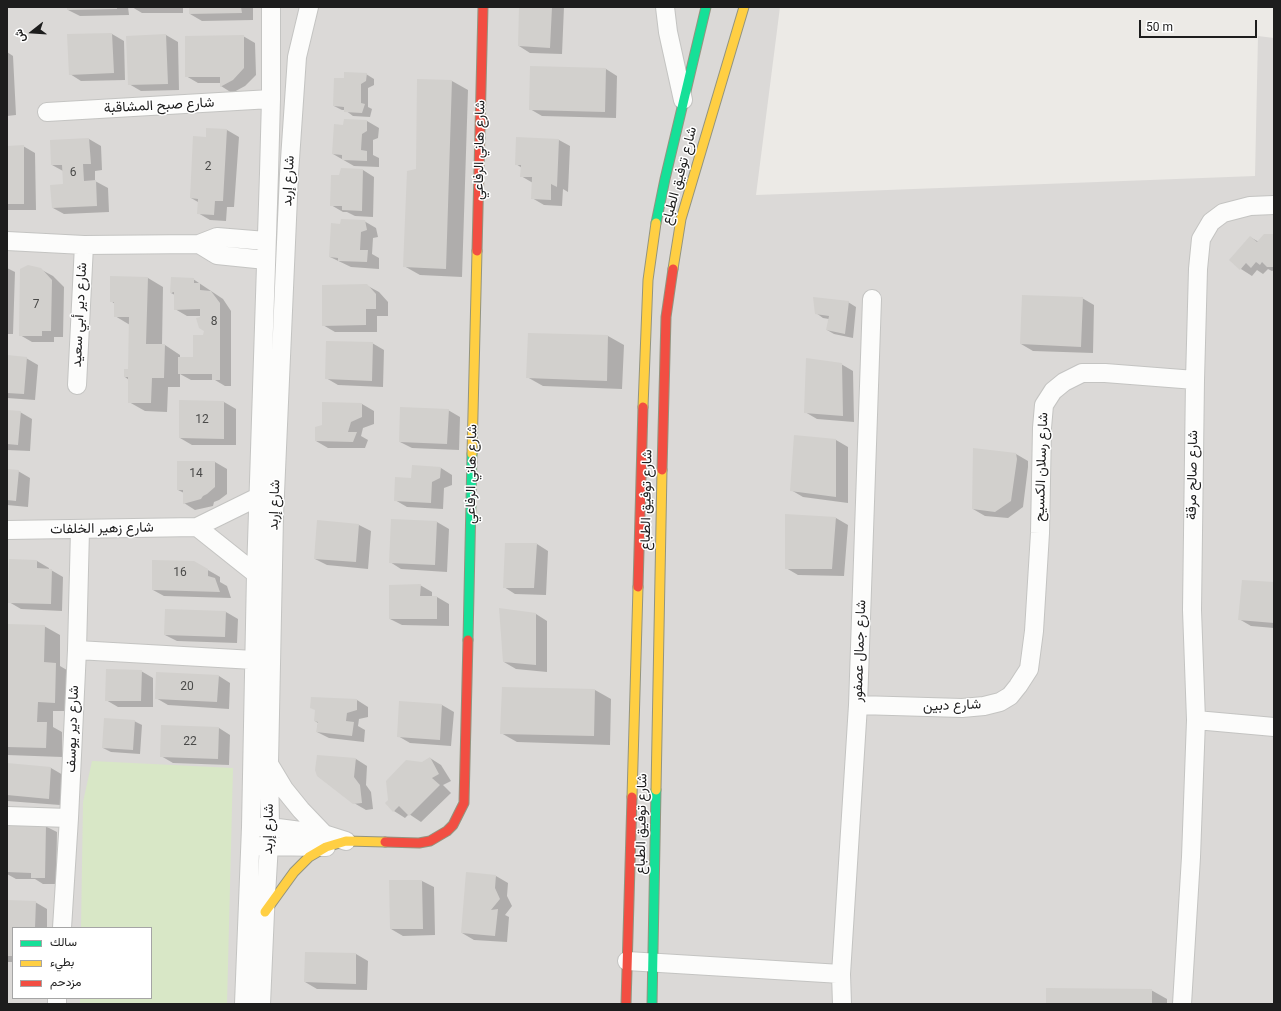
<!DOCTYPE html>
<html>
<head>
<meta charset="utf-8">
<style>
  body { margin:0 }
  #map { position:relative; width:1281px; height:1011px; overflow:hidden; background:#eceae6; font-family:Roboto,Vazirmatn,sans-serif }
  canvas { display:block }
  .frame { position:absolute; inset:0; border:8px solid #1d1d1d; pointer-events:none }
  .legend { position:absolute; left:12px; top:927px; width:140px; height:72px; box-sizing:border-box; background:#fff; border:1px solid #a5a5a5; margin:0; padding:5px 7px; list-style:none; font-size:12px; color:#1d1d1d }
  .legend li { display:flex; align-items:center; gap:8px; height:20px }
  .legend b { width:20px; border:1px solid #a5a5a5 }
  .north { position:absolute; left:12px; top:12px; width:40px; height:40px; -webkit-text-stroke:3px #fff; paint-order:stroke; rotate:253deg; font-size:11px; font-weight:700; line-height:16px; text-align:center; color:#1d1d1d }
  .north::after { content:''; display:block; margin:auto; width:14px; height:18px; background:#1d1d1d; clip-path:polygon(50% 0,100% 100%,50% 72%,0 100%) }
  .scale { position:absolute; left:1139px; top:20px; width:118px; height:18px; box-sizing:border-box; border:2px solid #1d1d1d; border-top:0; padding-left:5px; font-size:12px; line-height:14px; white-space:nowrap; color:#1d1d1d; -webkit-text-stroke:3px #fff; paint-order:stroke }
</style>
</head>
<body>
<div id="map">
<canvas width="1281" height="1011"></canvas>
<div class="frame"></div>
<ul class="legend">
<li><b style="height:5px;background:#16e098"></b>سالك</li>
<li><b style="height:5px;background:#ffcf43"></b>بطيء</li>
<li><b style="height:5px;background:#f24e42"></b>مزدحم</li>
</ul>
<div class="north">ش</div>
<div class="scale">50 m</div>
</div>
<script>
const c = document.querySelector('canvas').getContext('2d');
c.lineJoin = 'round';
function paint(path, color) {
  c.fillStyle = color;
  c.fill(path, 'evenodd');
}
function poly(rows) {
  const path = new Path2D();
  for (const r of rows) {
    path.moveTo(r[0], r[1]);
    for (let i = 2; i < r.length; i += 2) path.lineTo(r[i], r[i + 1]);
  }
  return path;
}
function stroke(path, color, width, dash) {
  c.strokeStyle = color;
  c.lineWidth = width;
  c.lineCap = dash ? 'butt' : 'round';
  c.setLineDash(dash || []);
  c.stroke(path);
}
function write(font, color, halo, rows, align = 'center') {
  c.font = font + ' Roboto,Vazirmatn,sans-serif';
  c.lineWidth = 3;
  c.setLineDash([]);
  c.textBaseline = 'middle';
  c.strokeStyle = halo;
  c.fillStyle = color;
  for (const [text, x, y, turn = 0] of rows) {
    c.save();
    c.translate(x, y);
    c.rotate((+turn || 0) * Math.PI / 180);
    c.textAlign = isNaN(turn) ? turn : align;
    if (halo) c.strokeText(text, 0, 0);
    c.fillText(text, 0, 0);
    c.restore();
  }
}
paint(poly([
  [7,7,780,7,756,195,1255,176,1258,36,1274,38,1274,1004,7,1004],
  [13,928,151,928,151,998,13,998]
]), '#dbd9d7');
paint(poly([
  [92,761,233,768,227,1004,80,1004,80,998,151,998,151,928,81,928,83,802]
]), '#d8e7c6');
paint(poly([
  [68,7,128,7,129,15,80,16,68,10],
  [132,7,183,7,183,13,142,13],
  [190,7,253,7,253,20,202,21,190,14],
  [520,7,564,7,562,54,530,53,519,46],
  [112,34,124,41,125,80,81,81,70,74],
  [166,35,178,42,179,90,141,91,129,84],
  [243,36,255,43,256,75,245,86,232,93,221,86,221,83,198,83,186,76],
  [7,52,13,56,16,115,7,116],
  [606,69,617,76,616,118,542,116,530,109],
  [366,74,374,79,374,85,368,88,368,107,372,109,370,117,353,116,345,110,342,110,334,106,345,79],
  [418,80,452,81,468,90,462,277,420,275,404,266,417,170],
  [345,120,367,121,379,128,378,138,373,140,373,155,379,158,379,167,354,166,333,154,344,126],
  [227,130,239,137,234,207,227,207,226,221,210,220,198,213,198,202,191,198,207,138],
  [89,139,101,146,102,170,95,171,95,181,108,188,109,212,64,214,53,208,64,185,63,171,52,165,51,141],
  [559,140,570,146,568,192,563,189,562,206,544,205,532,198,533,183,521,176,522,168,516,164],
  [23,146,35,153,36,210,7,210,7,147],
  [363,170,374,177,373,217,355,216,347,212,343,212,331,205,340,176],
  [364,221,376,228,378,237,373,238,372,254,379,258,379,269,351,267,330,257,341,225],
  [1274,235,1274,270,1272,271,1268,269,1263,274,1257,270,1252,276,1241,269,1250,237,1259,242],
  [7,268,15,272,13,334,7,334],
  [40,269,53,276,64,287,63,337,54,337,54,342,32,342,20,335],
  [148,278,163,287,162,345,165,345,180,355,180,358,194,358,204,336,205,330,201,316,187,316,175,309,175,295,171,293,193,279,223,299,231,311,231,386,225,386,215,380,191,380,180,374,180,387,168,387,167,412,145,411,129,402,129,380,125,377,129,370,130,325,115,316,115,304,111,301],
  [366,285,379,292,388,302,388,316,377,316,377,332,335,332,323,325],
  [1082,298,1094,305,1093,353,1033,351,1021,344],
  [848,302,856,307,853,338,834,334,827,330,829,319,823,318,816,313],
  [529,334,608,336,624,345,622,389,543,386,527,377],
  [372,343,384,350,383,387,338,385,326,378],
  [7,356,26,358,38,365,35,400,7,398],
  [841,364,853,371,854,422,817,419,805,412],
  [180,401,224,402,236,409,236,445,192,445,180,438],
  [323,403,362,404,374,411,374,424,363,428,361,436,368,440,365,448,328,448,316,441,323,426],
  [448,410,460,417,459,450,412,448,400,442],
  [7,411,20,412,32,419,30,451,7,450],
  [836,440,848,447,848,503,803,497,791,490],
  [1016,454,1028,461,1028,467,1023,507,1008,518,985,516,973,509],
  [178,462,215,462,227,469,227,494,219,500,214,502,213,506,195,510,184,503,184,493,178,490],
  [441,468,452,475,452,485,444,488,443,509,407,507,395,500,412,479],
  [7,470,18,471,30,478,28,507,7,505],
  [836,518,848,525,844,576,798,575,786,568],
  [392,520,437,522,449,529,447,572,401,569,390,562],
  [359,525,371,531,368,569,327,565,315,559],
  [537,544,548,551,546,595,515,594,504,587],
  [10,560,37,561,49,568,49,570,51,570,63,577,62,611,21,609,9,602],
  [194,562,220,577,220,582,227,586,231,598,164,596,153,590],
  [1274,583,1274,628,1251,626,1239,619],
  [420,585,432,592,432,597,437,597,449,604,449,626,402,625,390,619],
  [226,612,238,619,237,643,177,641,165,635],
  [536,614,547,621,547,672,516,669,504,662],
  [7,625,44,626,60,635,60,666,72,673,71,711,53,711,53,727,62,732,62,757,7,755],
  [141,671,153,678,153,707,118,707,106,700],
  [219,676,230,683,229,709,168,705,156,698],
  [595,690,611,699,610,745,517,742,501,733],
  [357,700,368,707,368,717,359,719,358,726,365,730,364,742,329,738,317,732,318,723,315,721],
  [442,705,454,712,451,746,410,743,398,736],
  [134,721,142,725,140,754,111,752,103,748],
  [219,728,230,735,229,765,173,763,161,756],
  [430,758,441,765,451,781,443,785,451,793,421,822,409,814,405,818,394,811,422,763],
  [356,759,367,766,366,785,371,792,373,809,366,810,354,803,318,776],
  [7,764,51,768,63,775,60,805,7,801],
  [7,825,45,826,57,832,56,884,43,884,35,879,16,879,7,874],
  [496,876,508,883,507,896,512,906,505,915,509,917,507,942,474,940,462,933],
  [390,881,422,881,434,887,435,935,403,936,391,929],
  [7,901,35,902,47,909,47,928,13,928,13,962,7,962],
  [306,953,356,954,368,961,367,990,317,989,305,982],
  [1151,990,1167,999,1167,1004,1047,1004]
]), '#0003');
paint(poly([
  [67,7,117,7,117,9,67,10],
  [189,7,241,7,242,13,189,14],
  [519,7,552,7,550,48,518,46],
  [112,33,114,73,69,75,67,34],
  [166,34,168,84,128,85,126,36],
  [244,35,244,68,233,80,220,87,220,77,185,77,185,36],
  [530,66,606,68,605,112,529,110],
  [344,72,367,73,366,81,361,84,361,103,365,104,362,113,344,112,344,107,333,106,334,78,344,78],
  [417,79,452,80,446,269,403,267,407,171,416,169],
  [344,119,367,120,367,131,362,134,361,150,367,151,367,161,342,160,342,155,332,154,334,124,343,125],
  [206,128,227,129,223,201,215,201,214,215,197,214,198,199,190,198,193,136,206,137],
  [516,137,559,139,557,187,551,184,551,200,531,199,532,177,520,177,521,165,515,165],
  [89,138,91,164,83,164,84,181,96,180,97,206,52,208,50,185,63,184,62,165,51,165,50,140],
  [24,145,24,204,7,204,7,146],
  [341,168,363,169,362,211,342,210,342,206,330,206,331,175,339,175],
  [341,219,365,220,367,230,361,232,360,250,368,250,367,262,338,261,338,258,329,257,331,223,340,224],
  [1264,234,1274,234,1274,267,1267,267,1262,262,1260,265,1256,262,1251,268,1246,263,1240,270,1229,260,1250,236,1257,242],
  [28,265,41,268,52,280,51,331,42,331,42,336,19,336,20,269],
  [110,276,148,277,146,344,165,344,164,378,152,378,151,403,128,403,128,377,124,377,124,369,128,369,129,317,114,317,114,302,110,302],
  [171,277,194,278,194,283,200,283,200,290,211,291,220,303,220,380,212,380,212,374,178,374,178,357,193,357,193,335,203,335,204,331,199,328,196,318,200,317,200,309,174,310,174,292,170,293],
  [367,284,376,294,376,309,366,309,366,325,322,326,322,285],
  [1022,295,1083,297,1081,347,1020,344],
  [813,297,849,301,845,334,826,330,829,316,815,314],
  [528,333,608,335,607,381,526,378],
  [326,341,373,342,372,381,325,379],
  [7,355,27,357,24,394,7,393],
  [806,358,842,363,843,416,804,413],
  [179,400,224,401,224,439,179,438],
  [322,402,362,403,362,417,351,422,348,432,357,432,353,442,315,441,315,427,322,425],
  [400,407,449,409,447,444,399,442],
  [7,410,21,411,18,445,7,444],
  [794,435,836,439,836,497,790,491],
  [973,448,1016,453,1017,459,1011,501,995,512,972,509],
  [177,461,215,461,215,487,207,494,203,496,201,499,183,504,183,490,177,490],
  [412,465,441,467,440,478,432,482,431,503,394,501,395,477,411,478],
  [7,469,19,470,16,501,7,500],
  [785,514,836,517,832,569,785,569],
  [391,519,437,521,435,565,389,563],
  [317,520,359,524,356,562,314,559],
  [505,543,537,543,534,588,503,588],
  [9,559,37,560,37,568,52,569,51,604,8,603],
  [152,560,194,561,208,569,208,576,215,578,220,592,152,590],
  [1242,580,1274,582,1274,623,1238,620],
  [421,584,420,596,437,596,437,619,389,619,389,585],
  [499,608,536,613,536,665,503,662],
  [165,609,226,611,225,637,164,635],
  [7,624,45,625,44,662,56,663,55,703,38,702,37,722,47,722,46,748,7,747],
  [106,669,142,670,141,701,105,701],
  [156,672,219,675,217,702,155,699],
  [502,687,595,689,594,736,500,734],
  [311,697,357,699,357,710,347,713,346,721,354,722,352,736,316,732,318,722,314,721,315,710,310,708],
  [399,701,442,704,440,740,397,737],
  [104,718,135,720,133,750,102,748],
  [161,725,219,727,218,759,160,757],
  [317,755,356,758,354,777,360,785,362,803,353,804,317,776,315,770],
  [430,757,439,774,432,778,440,785,409,816,399,806,393,812,385,803,388,800,386,781,406,760,422,762],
  [7,763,51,767,49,799,7,795],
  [7,824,46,825,45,878,31,878,31,873,7,872],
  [466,872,496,875,495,888,500,899,491,910,498,909,495,936,461,933],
  [389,880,422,880,423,929,390,929],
  [7,900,36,901,35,928,13,928,13,956,7,956],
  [305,952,356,953,356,984,304,982],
  [1046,988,1152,989,1152,1004,1046,1004]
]), '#d2d0cd');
const street = poly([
  [665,7,668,32,683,100],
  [47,112,271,99],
  [7,241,84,245,199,244,217,237,266,241],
  [199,244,217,255,266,260],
  [77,385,84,245],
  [197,527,256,574],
  [7,530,197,527,258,497],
  [77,650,254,660],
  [858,705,962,708,984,706,1000,702,1010,696,1018,686,1029,669,1034,631,1040,533,1042,428,1044,405,1053,391,1064,382,1082,373,1105,373,1195,380],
  [1196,720,1274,727],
  [269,764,284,789,301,810,324,834],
  [7,816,69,818],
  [258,827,270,827,324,834,346,841],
  [257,846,326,847],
  [62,928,69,818,77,650,80,530],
  [627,961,841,974],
  [57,1004,57,998],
  [244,1004,251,827,256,574,269,173,271,99,271,7],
  [261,1004,265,912,270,827,269,763,274,516,289,174,297,57,309,7],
  [842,1004,841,974,858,705,872,299],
  [1182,1004,1191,857,1196,720,1192,610,1195,380,1198,269,1201,239,1211,222,1223,213,1250,206,1274,205]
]);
const fast = poly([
  [656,223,665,179,706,7],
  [468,640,472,454],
  [652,1004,656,790]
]);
const slow = poly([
  [673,269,681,219,744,7],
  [643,407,648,280,656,223],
  [472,454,477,251],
  [656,790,662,470],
  [632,797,638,587],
  [265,912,294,872,309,857,326,847,346,841,385,842]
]);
const jam = poly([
  [477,251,483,7],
  [662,470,666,317,673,269],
  [638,587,643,407],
  [385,842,419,843,430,841,447,831,453,825,464,803,468,640],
  [626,1004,632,797]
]);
stroke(street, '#c4c4c2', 20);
stroke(fast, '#93947f', 11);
stroke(slow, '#93947f', 11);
stroke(jam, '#93947f', 11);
stroke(street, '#fcfcfb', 18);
stroke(fast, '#16e098', 9);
stroke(slow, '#ffcf43', 9);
stroke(jam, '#f24e42', 9);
write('12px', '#4a4a49', null, [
  ["2",208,167],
  ["6",73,173],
  ["7",36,305],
  ["8",214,322],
  ["12",202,420],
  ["14",196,474],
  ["16",180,573],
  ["20",187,687],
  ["22",190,742]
]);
write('14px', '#1d1d1d', '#fff', [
  ["شارع صبح المشاقبة",159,106,-3],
  ["شارع هاني الرفاعي",480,150,-89],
  ["شارع توفيق الطباع",680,176,-75],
  ["شارع إربد",289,181,-87],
  ["شارع دير أبي سعيد",80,315,-87],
  ["شارع رسلان الكسيح",1042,467,-88],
  ["شارع هاني الرفاعي",472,474,-89],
  ["شارع صالح مرقة",1193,475,-89],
  ["شارع توفيق الطباع",647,500,-89],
  ["شارع إربد",275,505,-88],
  ["شارع زهير الخلفات",102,529,-1],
  ["شارع جمال عصفور",860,651,-88],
  ["شارع دبين",952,706,-2],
  ["شارع دير يوسف",73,729,-88],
  ["شارع توفيق الطباع",642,824,-89],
  ["شارع إربد",269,829,-89]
]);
</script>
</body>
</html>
